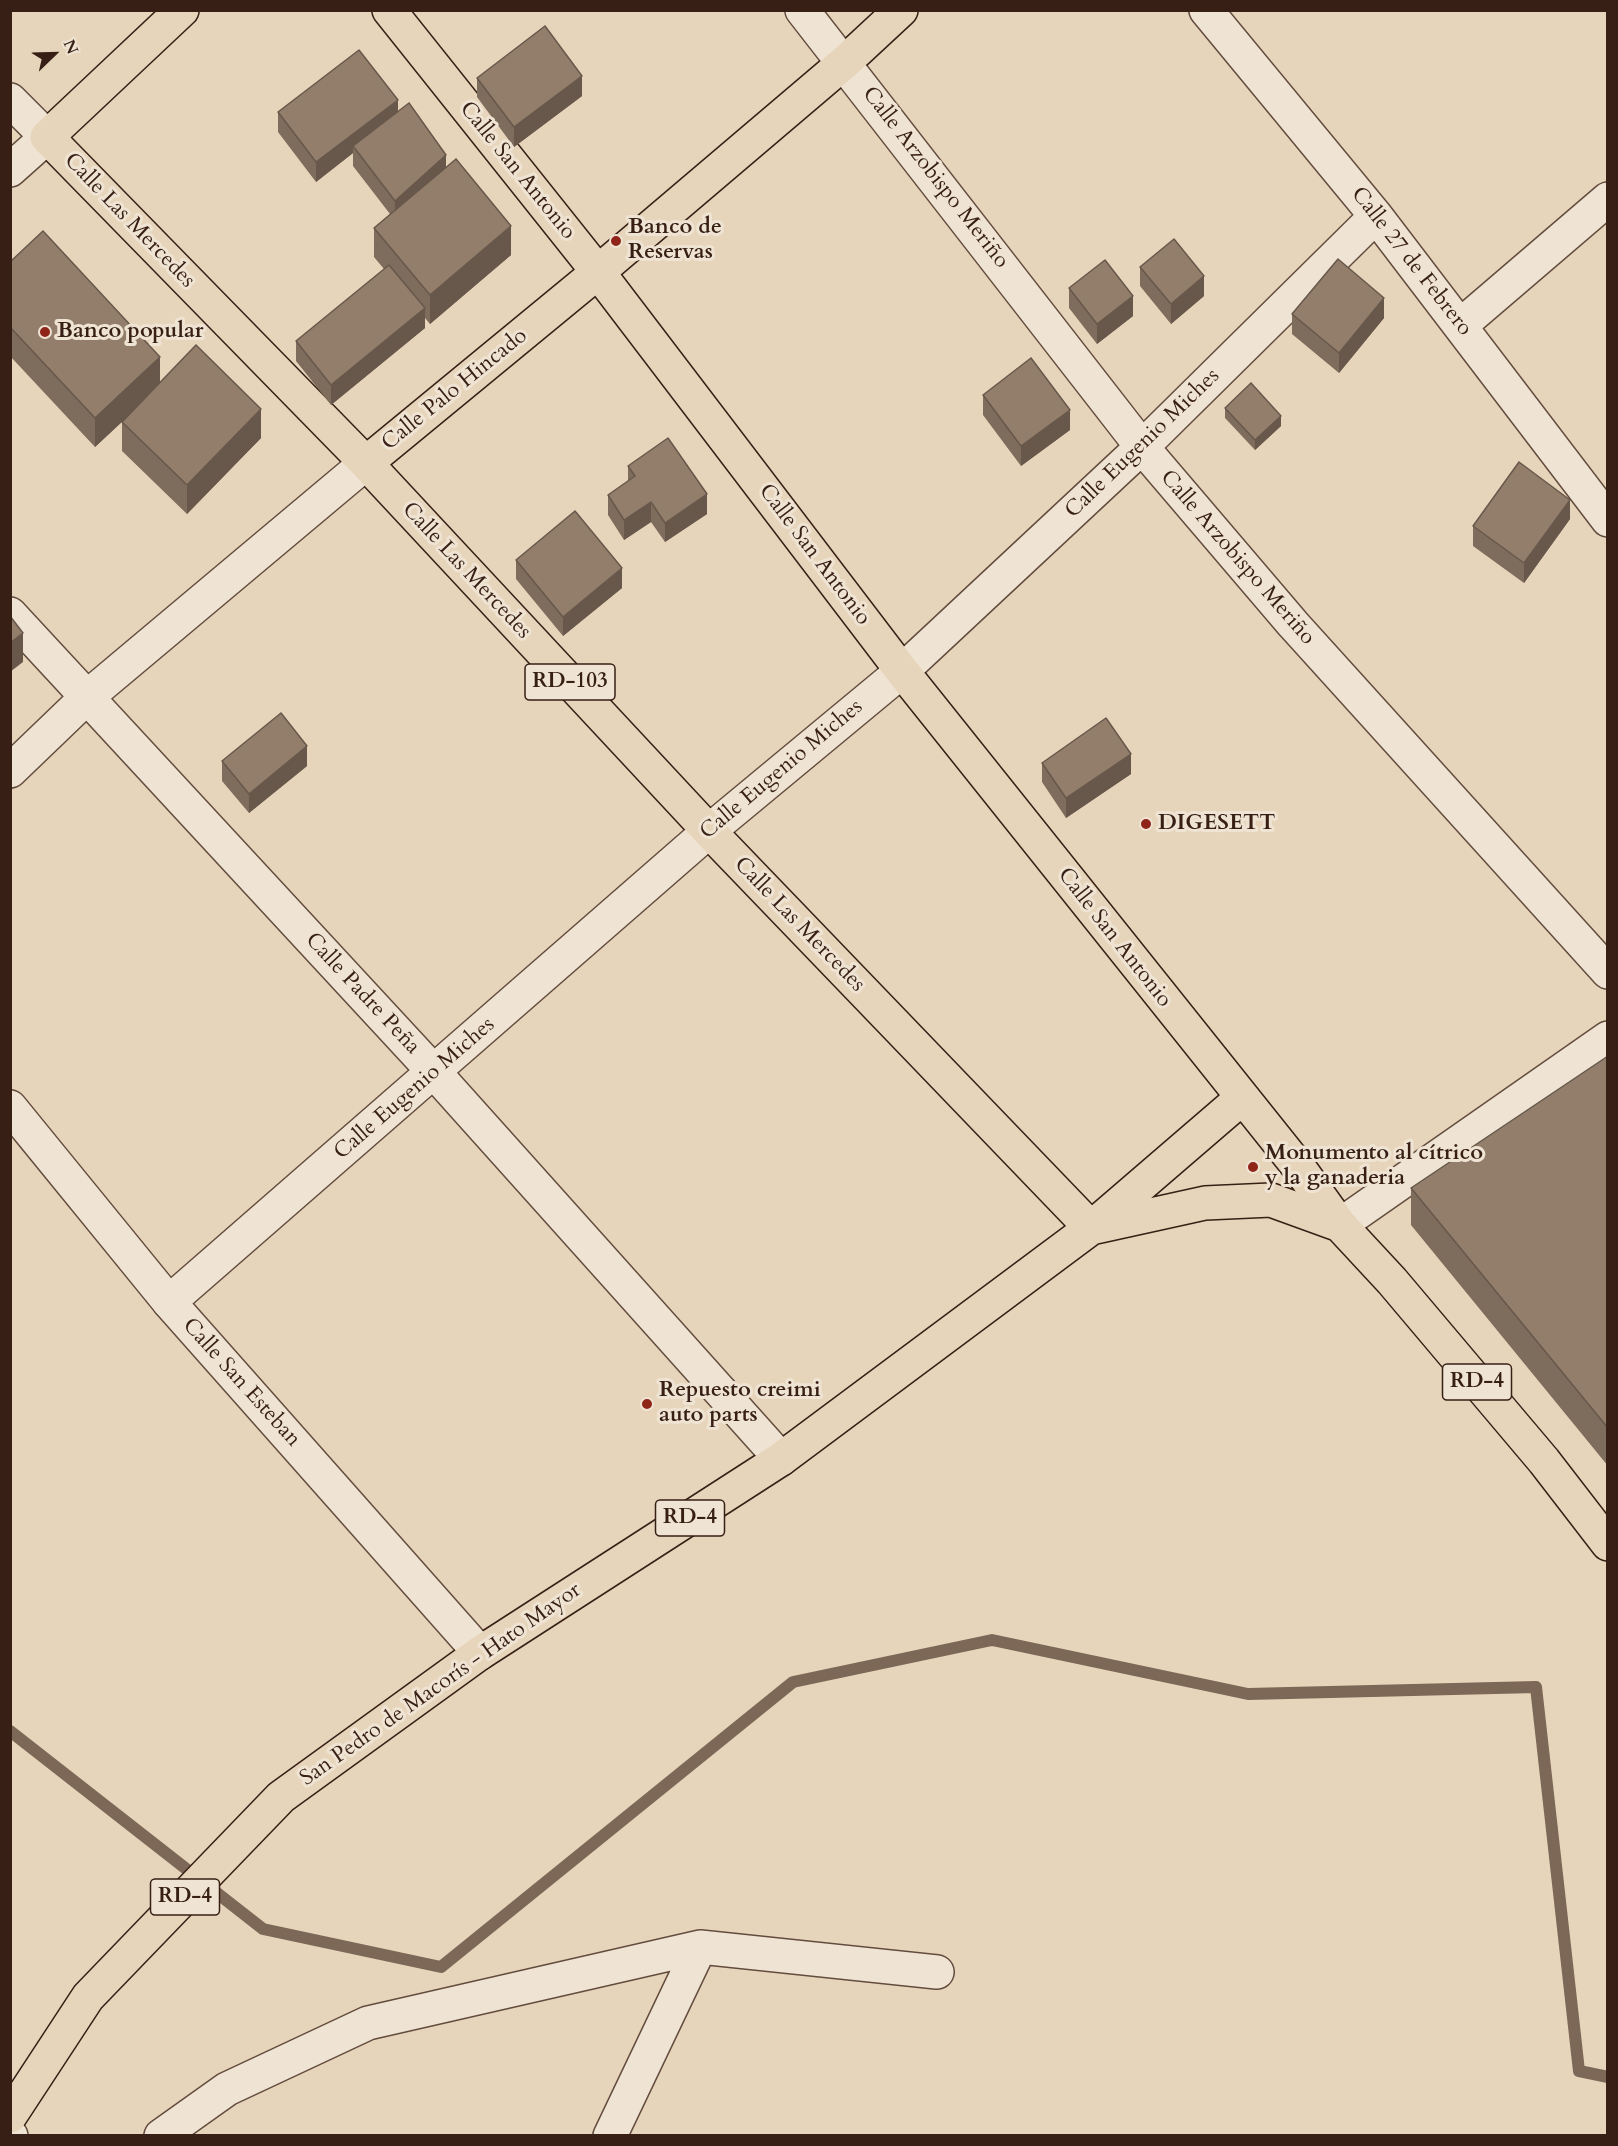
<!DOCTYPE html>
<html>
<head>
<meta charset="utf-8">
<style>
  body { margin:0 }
  #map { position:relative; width:1618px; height:2146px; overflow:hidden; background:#e7d5bb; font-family:Cardo,serif }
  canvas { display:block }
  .frame { position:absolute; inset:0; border:12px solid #371f15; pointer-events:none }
  .north { position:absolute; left:24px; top:24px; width:60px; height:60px; -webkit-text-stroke:4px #efe4d3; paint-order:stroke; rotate:67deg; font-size:16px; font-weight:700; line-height:24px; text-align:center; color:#371f15 }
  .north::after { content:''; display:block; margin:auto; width:21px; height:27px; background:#371f15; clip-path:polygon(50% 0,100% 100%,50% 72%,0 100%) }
</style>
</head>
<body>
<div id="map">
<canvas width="1618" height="2146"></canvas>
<div class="frame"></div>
<div class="north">N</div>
</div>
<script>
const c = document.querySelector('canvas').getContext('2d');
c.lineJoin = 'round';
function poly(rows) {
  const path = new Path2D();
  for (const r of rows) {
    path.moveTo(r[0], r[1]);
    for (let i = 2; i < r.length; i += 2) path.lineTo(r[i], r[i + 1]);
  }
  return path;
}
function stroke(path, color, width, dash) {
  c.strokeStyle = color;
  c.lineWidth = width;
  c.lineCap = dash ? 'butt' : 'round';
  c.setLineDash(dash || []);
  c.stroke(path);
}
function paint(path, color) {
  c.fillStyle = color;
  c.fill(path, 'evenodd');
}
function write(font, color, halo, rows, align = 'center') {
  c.font = font + ' Cardo,serif';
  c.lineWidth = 6;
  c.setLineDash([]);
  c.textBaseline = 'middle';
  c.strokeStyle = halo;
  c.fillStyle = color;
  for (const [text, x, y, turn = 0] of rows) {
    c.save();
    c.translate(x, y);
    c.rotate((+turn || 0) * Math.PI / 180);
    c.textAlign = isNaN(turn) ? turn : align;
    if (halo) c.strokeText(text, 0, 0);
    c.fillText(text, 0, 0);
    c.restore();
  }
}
stroke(poly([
  [10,1731,263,1929,441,1967,793,1682,992,1640,1248,1694,1536,1687,1579,2071,1608,2077]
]), '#7d6757', 12);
const minor = poly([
  [802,10,1142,447,1293,624,1608,972],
  [1206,10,1376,216,1608,520],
  [10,100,47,137,10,170],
  [1461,325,1608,199],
  [10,614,434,1072,781,1459],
  [10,771,86,698,366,463],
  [1340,1225,1608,1038],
  [169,1302,709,831,902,671,1142,447,1376,216],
  [700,1947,937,1972],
  [10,2135,11,2136],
  [161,2136,227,2089,368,2023,700,1947,610,2136]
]);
const tertiary = poly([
  [10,1107,169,1302,480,1653]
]);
const primary = poly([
  [182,10,47,137,366,463,709,831,1091,1228],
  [389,10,598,272,902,671,1300,1169,1340,1225,1392,1281,1544,1461,1608,1544],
  [366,463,598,272,845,62,901,10],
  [1096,1227,1205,1203,1271,1200,1340,1225],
  [10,2116,88,1997,281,1797,480,1653,781,1459,1091,1228,1242,1098]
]);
stroke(minor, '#634c3e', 36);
stroke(tertiary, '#634c3e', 36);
stroke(primary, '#371f15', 36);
stroke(minor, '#efe4d3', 33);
stroke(tertiary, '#efe4d3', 33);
stroke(primary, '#e7d5bb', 33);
paint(poly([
  [477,78,582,96,514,147,477,97],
  [278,112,398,112,446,168,511,255,430,324,425,318,425,328,331,405,296,361,296,341,384,269,374,257,374,228,390,214,353,166,353,153,316,182,278,132],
  [10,262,160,382,261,438,187,514,122,451,122,422,95,447,10,356],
  [1140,267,1204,296,1171,324,1140,286],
  [1069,288,1133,316,1097,344,1069,308],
  [1292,314,1384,318,1339,373,1292,334],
  [983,395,1070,430,1021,466,983,415],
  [1225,408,1281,426,1255,450,1225,418],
  [628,466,707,514,665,542,651,522,624,540,608,515,608,495,628,481],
  [1570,519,1524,583,1473,546,1473,526],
  [516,560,622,588,563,636,516,579],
  [222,761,307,766,249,813,222,781],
  [1042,763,1131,774,1066,818,1042,782],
  [1608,1056,1608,1466,1411,1225,1411,1188]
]), '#7e6c5c');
paint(poly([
  [582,76,582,96,514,147,514,127],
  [398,100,398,120,353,146,353,153,316,182,316,162],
  [446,155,446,175,395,221,395,201],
  [511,226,511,255,430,324,430,295],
  [1204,276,1204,296,1171,324,1171,304],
  [1133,296,1133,316,1097,344,1097,324],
  [1384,298,1384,318,1339,373,1339,353],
  [425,308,425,328,331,405,331,385],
  [160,357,160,386,95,447,95,418],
  [261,409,261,438,187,514,187,485],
  [1070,410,1070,430,1021,466,1021,446],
  [1281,416,1281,426,1255,450,1255,440],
  [707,494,707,514,665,542,665,523],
  [1570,500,1570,519,1524,583,1524,563],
  [651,502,651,522,624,540,624,520],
  [622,568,622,588,563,636,563,617],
  [23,633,23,662,10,672,10,643],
  [307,746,307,766,249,813,249,794],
  [1131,754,1131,774,1066,818,1066,798]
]), '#67584b');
const building = poly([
  [545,26,582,76,514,127,477,78,545,26],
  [359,50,398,100,316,162,278,112,359,50],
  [409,103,446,155,395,201,353,146,409,103],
  [456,159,511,226,430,295,374,228,456,159],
  [43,231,160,357,95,418,10,327,10,262,43,231],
  [1174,239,1204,276,1171,304,1140,267,1174,239],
  [1338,259,1384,298,1339,353,1292,314,1338,259],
  [1105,260,1133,296,1097,324,1069,288,1105,260],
  [389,265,425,308,331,385,296,341,389,265],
  [196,345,261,409,187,485,122,422,196,345],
  [1031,358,1070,410,1021,446,983,395,1031,358],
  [1251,383,1281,416,1255,440,1225,408,1251,383],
  [668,438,707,494,665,523,651,502,624,520,608,495,635,476,628,466,668,438],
  [1519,462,1570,500,1524,563,1473,526,1519,462],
  [575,511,622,568,563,617,516,560,575,511],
  [10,616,23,633,10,643,10,616],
  [281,713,307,746,249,794,222,761,281,713],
  [1106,718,1131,754,1066,798,1042,763,1106,718],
  [1608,1056,1608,1428,1411,1188,1608,1056]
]);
paint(building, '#937e6b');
stroke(building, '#67584b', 1.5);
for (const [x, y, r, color] of [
  [616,241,6,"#8f2418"],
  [45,332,6,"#8f2418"],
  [1146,824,6,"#8f2418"],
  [1253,1167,6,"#8f2418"],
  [647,1404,6,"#8f2418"]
]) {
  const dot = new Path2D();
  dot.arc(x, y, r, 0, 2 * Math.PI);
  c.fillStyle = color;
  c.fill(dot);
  stroke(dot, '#efe4d3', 2);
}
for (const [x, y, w] of [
  [570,682,90],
  [1477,1382,69],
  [690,1518,69],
  [185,1897,69]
]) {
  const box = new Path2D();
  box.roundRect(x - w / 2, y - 18, w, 36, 4.5);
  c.fillStyle = '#efe4d3';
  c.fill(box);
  stroke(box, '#371f15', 1.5);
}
write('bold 21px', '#371f15', null, [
  ["RD-103",570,682],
  ["RD-4",1477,1382],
  ["RD-4",690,1518],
  ["RD-4",185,1897]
]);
write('22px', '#371f15', '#efe4d3', [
  ["Calle San Antonio",517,171,51],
  ["Calle Arzobispo Meriño",935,178,52],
  ["Calle Las Mercedes",129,221,46],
  ["Calle 27 de Febrero",1411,262,52],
  ["Calle Palo Hincado",455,390,-39],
  ["Calle Eugenio Miches",1143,444,-44],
  ["Calle San Antonio",814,555,53],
  ["Calle Arzobispo Meriño",1237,558,49],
  ["Calle Las Mercedes",466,571,47],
  ["Calle Eugenio Miches",782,770,-40],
  ["Calle Las Mercedes",799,925,46],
  ["Calle San Antonio",1114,938,52],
  ["Calle Padre Peña",362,994,47],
  ["Calle Eugenio Miches",415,1089,-41],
  ["Calle San Esteban",241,1383,48],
  ["San Pedro de Macorís - Hato Mayor",441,1685,-35]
]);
write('bold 22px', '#371f15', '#efe4d3', [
  ["Banco de",628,228],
  ["Reservas",628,253],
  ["Banco popular",57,332],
  ["DIGESETT",1158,824],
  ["Monumento al cítrico",1265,1154],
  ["y la ganaderia",1265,1179],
  ["Repuesto creimi",659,1391],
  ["auto parts",659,1416]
], 'left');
</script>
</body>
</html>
